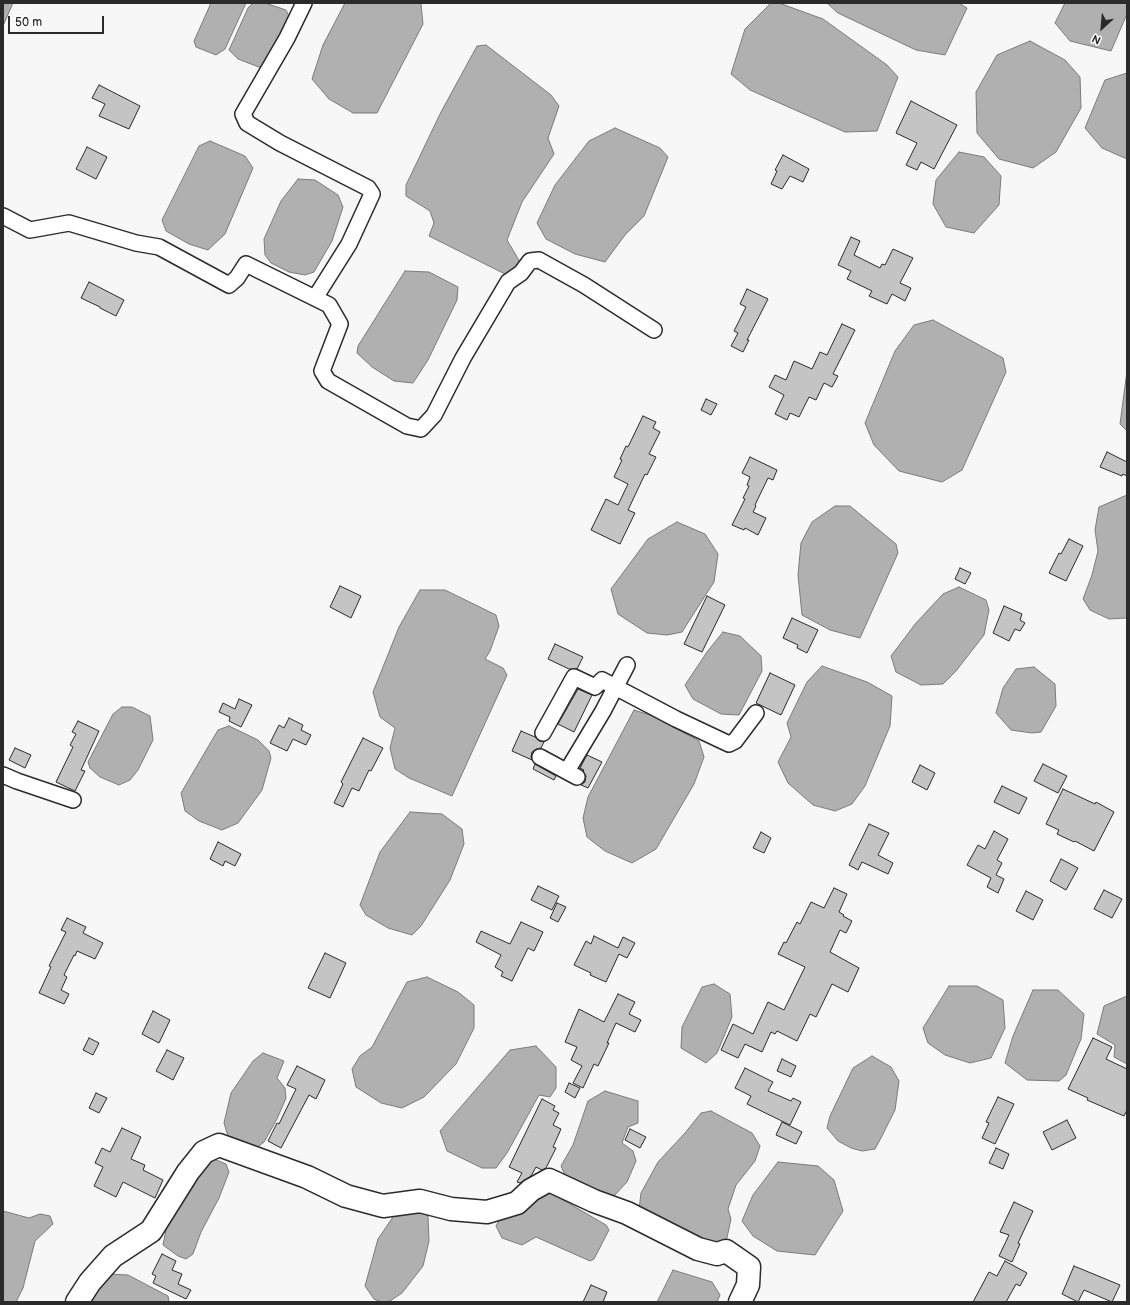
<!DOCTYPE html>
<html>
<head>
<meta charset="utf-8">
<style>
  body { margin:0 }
  #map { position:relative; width:1130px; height:1305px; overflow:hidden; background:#f7f7f7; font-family:"Balsamiq Sans",sans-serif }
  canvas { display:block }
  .frame { position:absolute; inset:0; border:4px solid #2b2b2b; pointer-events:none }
  .north { position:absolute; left:1082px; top:8px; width:40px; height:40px; -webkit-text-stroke:3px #fff; paint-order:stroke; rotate:206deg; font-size:11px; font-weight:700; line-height:16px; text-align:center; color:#2b2b2b }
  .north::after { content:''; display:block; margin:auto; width:14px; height:18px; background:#2b2b2b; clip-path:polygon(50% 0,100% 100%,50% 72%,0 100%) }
  .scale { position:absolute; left:8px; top:16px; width:96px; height:18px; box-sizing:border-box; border:2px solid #2b2b2b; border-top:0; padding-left:5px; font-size:12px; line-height:14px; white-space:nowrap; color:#2b2b2b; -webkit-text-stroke:3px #fff; paint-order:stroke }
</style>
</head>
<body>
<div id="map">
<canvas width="1130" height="1305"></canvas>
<div class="frame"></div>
<div class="north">N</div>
<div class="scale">50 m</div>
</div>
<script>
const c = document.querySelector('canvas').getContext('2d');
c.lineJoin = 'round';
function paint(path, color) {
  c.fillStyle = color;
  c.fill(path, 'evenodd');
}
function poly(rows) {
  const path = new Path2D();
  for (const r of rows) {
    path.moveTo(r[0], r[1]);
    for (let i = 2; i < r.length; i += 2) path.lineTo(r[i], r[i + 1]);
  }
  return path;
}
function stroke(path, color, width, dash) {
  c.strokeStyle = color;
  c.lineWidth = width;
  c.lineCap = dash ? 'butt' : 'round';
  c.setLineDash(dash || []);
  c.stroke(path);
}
const water = poly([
  [3,3,13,3,3,26,3,3],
  [211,3,246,3,225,49,216,55,196,47,194,41,211,3],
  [253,3,265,3,286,10,290,18,264,69,238,59,229,50,248,8,253,3],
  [345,3,420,3,421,4,423,24,377,113,353,113,329,99,312,79,323,45,345,3],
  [771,3,779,3,823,19,887,65,898,77,877,131,845,132,750,90,731,74,745,29,771,3],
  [827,3,959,3,967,8,945,55,916,50,838,13,827,3],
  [1065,3,1127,3,1127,14,1111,51,1070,41,1055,23,1065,3],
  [1030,41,1065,60,1080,77,1081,108,1056,152,1033,168,999,159,977,133,976,92,997,55,1030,41],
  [486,45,551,95,559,106,548,138,554,154,522,202,507,240,520,262,517,273,507,275,429,236,434,223,430,211,406,196,406,185,441,112,477,46,486,45],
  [1127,73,1127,159,1102,148,1085,128,1105,80,1127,73],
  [615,128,660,148,668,157,644,216,625,235,605,262,575,254,546,239,537,223,555,185,589,141,615,128],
  [210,141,245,156,253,168,225,234,208,250,189,244,166,231,162,220,199,146,210,141],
  [959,152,984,157,1001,176,999,205,974,233,946,227,933,204,936,180,959,152],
  [298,179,315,180,338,195,343,207,332,241,314,272,305,275,289,272,271,263,265,255,264,239,281,201,298,179],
  [405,271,429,272,458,287,457,300,428,360,413,383,394,381,372,367,357,353,358,346,405,271],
  [933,320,1003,358,1006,372,962,470,942,482,899,471,874,445,865,423,895,351,914,325,933,320],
  [1127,371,1127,431,1120,424,1127,371],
  [1127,495,1127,617,1126,618,1109,619,1090,610,1083,599,1092,575,1098,551,1095,530,1099,507,1127,495],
  [835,506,850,506,896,544,898,553,860,638,830,630,802,615,798,575,801,543,812,522,835,506],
  [677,522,705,534,718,554,714,582,682,632,667,635,647,633,618,614,611,589,648,539,677,522],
  [959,587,986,600,989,610,984,635,956,671,943,684,921,685,896,672,891,656,916,623,943,594,959,587],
  [420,590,445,590,496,615,499,626,490,651,485,659,503,668,507,675,452,796,409,778,395,769,390,748,395,728,380,717,373,692,399,627,420,590],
  [723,632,740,636,761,656,762,671,739,715,721,714,693,699,685,685,707,652,723,632],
  [822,666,867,682,892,696,890,726,865,786,852,804,835,811,813,805,788,783,778,762,791,737,787,723,807,682,822,666],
  [1034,667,1055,684,1056,706,1041,732,1032,733,1011,730,996,713,1003,688,1016,669,1034,667],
  [122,707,132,707,150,716,153,740,138,770,130,780,119,785,100,777,90,768,88,762,113,714,122,707],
  [634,710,653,716,699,741,704,757,694,784,656,849,632,863,605,851,587,837,583,818,588,797,634,710],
  [229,726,258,740,269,751,271,758,262,790,238,823,222,830,199,821,185,811,181,793,218,730,229,726],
  [410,812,442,814,462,829,464,844,450,880,421,926,412,935,388,928,366,915,360,905,380,852,410,812],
  [427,977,458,992,474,1005,474,1028,456,1064,424,1097,402,1108,381,1103,356,1087,352,1069,360,1056,372,1047,407,982,427,977],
  [714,984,730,994,732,1017,717,1053,706,1063,681,1048,682,1027,702,987,714,984],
  [949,986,977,986,1003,1000,1005,1028,991,1058,970,1063,945,1055,928,1043,923,1028,949,986],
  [1033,990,1058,990,1084,1014,1081,1039,1066,1075,1059,1081,1027,1080,1005,1063,1013,1036,1033,990],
  [1127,996,1127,1064,1114,1057,1115,1045,1097,1034,1104,1006,1127,996],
  [536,1046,556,1067,556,1088,550,1097,539,1095,507,1153,496,1168,482,1168,447,1151,440,1131,510,1050,536,1046],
  [263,1053,284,1061,277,1078,285,1088,286,1098,277,1119,264,1142,254,1150,245,1150,228,1136,224,1123,231,1093,253,1061,263,1053],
  [872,1056,891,1067,899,1081,895,1110,882,1136,875,1149,862,1151,851,1148,838,1141,827,1128,830,1116,853,1068,872,1056],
  [605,1091,638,1101,638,1123,628,1127,622,1143,633,1151,636,1161,627,1182,613,1197,594,1193,566,1177,561,1166,573,1145,588,1101,605,1091],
  [711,1111,752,1133,760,1146,755,1161,736,1185,728,1209,731,1219,726,1242,719,1249,639,1210,641,1193,658,1162,685,1133,701,1113,711,1111],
  [214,1159,226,1164,229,1172,219,1198,201,1232,193,1254,186,1259,178,1256,163,1245,167,1225,197,1168,214,1159],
  [778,1162,818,1166,834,1180,843,1211,815,1255,777,1251,753,1236,742,1221,753,1195,778,1162],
  [551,1193,606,1225,609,1230,594,1259,590,1261,536,1237,522,1245,502,1238,496,1226,502,1215,537,1195,551,1193],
  [3,1211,29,1218,40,1214,50,1216,53,1224,35,1241,23,1288,16,1302,3,1302,3,1211],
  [420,1212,428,1216,429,1241,423,1266,402,1293,390,1301,381,1302,374,1299,365,1286,378,1239,395,1214,420,1212],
  [673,1270,712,1282,720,1295,717,1302,657,1302,673,1270],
  [107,1274,128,1275,168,1296,169,1302,87,1302,107,1274]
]);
paint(water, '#b0b0b0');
stroke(water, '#7b7b7b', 1);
const building = poly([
  [99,85,140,106,129,129,99,116,105,104,92,98,99,85],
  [911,101,957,125,934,169,921,162,917,170,906,165,917,143,896,133,911,101],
  [87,147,107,157,96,179,76,169,87,147],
  [783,155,809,169,803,182,790,176,782,189,771,184,777,171,775,170,783,155],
  [851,237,860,241,854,255,880,268,882,264,885,265,893,249,913,258,900,283,911,288,905,301,892,294,887,304,869,296,872,291,847,279,851,271,838,265,851,237],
  [89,282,124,300,116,316,100,308,100,307,81,298,89,282],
  [747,289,768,299,747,340,749,340,743,352,731,346,738,333,734,331,746,307,740,304,747,289],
  [842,324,855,330,833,374,838,376,832,387,824,383,816,400,809,397,799,417,790,413,787,420,775,414,784,395,769,387,775,375,786,380,794,361,812,369,820,352,827,355,842,324],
  [706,399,717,404,711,415,701,410,706,399],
  [643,416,656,422,653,428,660,432,649,454,656,457,647,475,645,474,628,510,635,513,620,544,591,530,606,499,618,505,628,484,614,477,622,460,620,459,626,446,628,447,643,416],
  [1107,452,1127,462,1127,476,1123,474,1122,476,1100,467,1107,452],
  [750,457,777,470,773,480,768,478,755,505,756,506,753,512,766,518,758,535,745,528,744,530,732,525,745,499,743,498,749,486,747,485,750,477,742,473,750,457],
  [1069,539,1083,546,1066,581,1049,573,1059,553,1061,554,1069,539],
  [960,568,971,573,965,584,955,579,960,568],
  [340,586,361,596,351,618,330,607,340,586],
  [707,596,725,605,702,652,684,644,707,596],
  [1004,606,1022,614,1020,620,1025,623,1020,631,1015,629,1009,641,993,633,1004,606],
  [792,618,818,630,807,653,797,648,798,645,783,638,792,618],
  [555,644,583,657,577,669,569,669,548,659,555,644],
  [770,673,795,685,781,715,756,703,770,673],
  [578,689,592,695,574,732,558,724,578,689],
  [239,699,252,705,241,727,229,721,230,717,219,712,223,703,235,709,239,699],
  [289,718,303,725,301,730,311,735,306,745,293,739,287,751,270,743,279,725,284,728,289,718],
  [78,721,99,731,81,770,85,771,75,791,56,782,73,747,70,745,76,734,72,732,78,721],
  [521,731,535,737,539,741,544,742,541,748,536,749,532,752,531,757,532,760,512,751,521,731],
  [363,738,383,748,371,771,369,770,359,791,352,788,343,807,334,803,343,784,341,782,363,738],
  [15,748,31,755,25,768,9,760,15,748],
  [587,755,602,762,588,788,581,785,585,782,586,776,583,771,584,770,580,768,587,755],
  [535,764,556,776,554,780,533,769,535,764],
  [1043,764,1067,776,1058,793,1034,781,1043,764],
  [920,765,935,773,927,790,912,782,920,765],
  [1002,786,1027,798,1019,814,994,802,1002,786],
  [1063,789,1095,804,1096,802,1114,812,1094,851,1075,841,1074,842,1057,834,1059,830,1046,824,1063,789],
  [869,824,889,833,878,855,893,863,888,874,862,862,858,870,849,865,869,824],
  [994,831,1008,839,997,860,1002,863,996,875,1004,879,998,893,987,887,991,878,967,865,978,845,985,849,994,831],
  [761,832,771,838,764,853,753,848,761,832],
  [218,842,241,854,235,866,225,861,223,866,210,859,218,842],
  [1061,859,1078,868,1066,890,1050,881,1061,859],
  [538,886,559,896,552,910,531,900,538,886],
  [834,888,847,894,839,912,844,915,843,916,852,921,846,933,840,930,830,952,859,968,848,992,832,984,816,1017,810,1014,797,1041,777,1031,775,1034,771,1032,762,1052,745,1044,738,1058,721,1050,733,1024,753,1034,768,1002,784,1010,805,967,778,954,784,942,786,943,797,922,800,924,811,902,824,908,834,888],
  [1104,890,1122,899,1112,918,1094,909,1104,890],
  [1026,891,1043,900,1033,920,1016,911,1026,891],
  [557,903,566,907,558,922,550,918,557,903],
  [67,918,86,927,83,933,103,943,95,959,77,951,75,956,74,955,64,975,67,977,61,990,69,994,64,1004,39,993,51,967,49,966,66,932,61,930,67,918],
  [521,922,543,932,534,951,528,948,512,981,501,976,503,972,495,967,501,955,476,942,481,931,510,944,521,922],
  [594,936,618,948,623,937,635,943,627,958,619,954,606,982,590,975,591,973,574,965,586,941,591,944,594,936],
  [325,953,346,963,330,998,308,988,325,953],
  [618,994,635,1002,629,1014,641,1020,635,1032,616,1023,607,1043,609,1043,598,1066,594,1064,583,1088,573,1083,582,1066,571,1060,577,1047,565,1042,579,1009,604,1022,618,994],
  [153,1011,170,1020,159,1043,142,1034,153,1011],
  [89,1038,99,1043,93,1055,83,1050,89,1038],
  [1093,1038,1112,1047,1106,1059,1127,1069,1127,1110,1124,1116,1087,1100,1088,1098,1068,1089,1093,1038],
  [167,1050,184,1058,173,1080,156,1071,167,1050],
  [782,1059,796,1066,791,1077,777,1071,782,1059],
  [297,1066,325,1080,316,1099,309,1095,281,1148,268,1141,277,1123,279,1124,296,1089,287,1085,297,1066],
  [745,1068,773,1082,768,1091,791,1101,793,1098,801,1102,790,1125,747,1104,751,1096,735,1088,745,1068],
  [569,1083,580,1088,575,1098,565,1092,569,1083],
  [96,1093,107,1098,99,1113,89,1108,96,1093],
  [998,1097,1014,1104,995,1144,982,1138,989,1123,986,1122,998,1097],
  [542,1099,555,1106,553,1110,559,1113,553,1125,561,1129,553,1147,556,1148,546,1168,542,1170,536,1167,531,1176,520,1183,517,1182,522,1173,509,1167,542,1099],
  [1067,1120,1076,1138,1052,1150,1043,1132,1067,1120],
  [782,1122,802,1132,796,1144,776,1135,782,1122],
  [122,1128,141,1137,131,1159,145,1165,143,1170,163,1180,155,1198,123,1182,116,1197,94,1186,103,1167,95,1163,102,1148,110,1152,122,1128],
  [630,1129,646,1137,640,1148,625,1140,630,1129],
  [996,1148,1009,1154,1003,1169,989,1163,996,1148],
  [1014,1202,1033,1211,1018,1243,1020,1244,1012,1262,999,1256,1009,1235,1000,1232,1014,1202],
  [162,1254,176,1261,172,1270,182,1274,178,1284,191,1290,186,1299,153,1283,156,1276,152,1274,162,1254],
  [1005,1261,1027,1273,1020,1286,1016,1284,1006,1302,973,1302,989,1272,997,1276,1005,1261],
  [1074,1266,1120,1285,1112,1302,1084,1290,1078,1302,1062,1294,1074,1266],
  [591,1285,607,1292,603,1302,583,1302,591,1285]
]);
paint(building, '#c4c4c4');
stroke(building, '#2b2b2b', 1);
const street = poly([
  [304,3,287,38,243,114,247,123,280,143,368,188,372,194,349,244,315,298],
  [3,216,30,230,69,223,136,243,159,247,229,285,237,278,246,264,329,305,340,324,322,371,328,381,407,426,421,429,434,415,463,358,508,282,521,273,530,261,539,260,584,285,654,330],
  [543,733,574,677,595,687,602,680,676,719,729,744,735,741,756,713],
  [540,757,577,777],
  [567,771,603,711,627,665],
  [3,775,17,781,73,800]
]);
const primary = poly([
  [77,1302,90,1282,113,1256,151,1231,188,1172,204,1152,219,1145,307,1177,346,1196,383,1206,420,1201,451,1209,487,1212,517,1203,531,1190,549,1180,594,1201,627,1213,698,1249,717,1254,726,1251,749,1267,748,1285,740,1302]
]);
stroke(street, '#2b2b2b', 18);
stroke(primary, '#2b2b2b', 25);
stroke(street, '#fff', 15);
stroke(primary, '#fff', 22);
</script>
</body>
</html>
